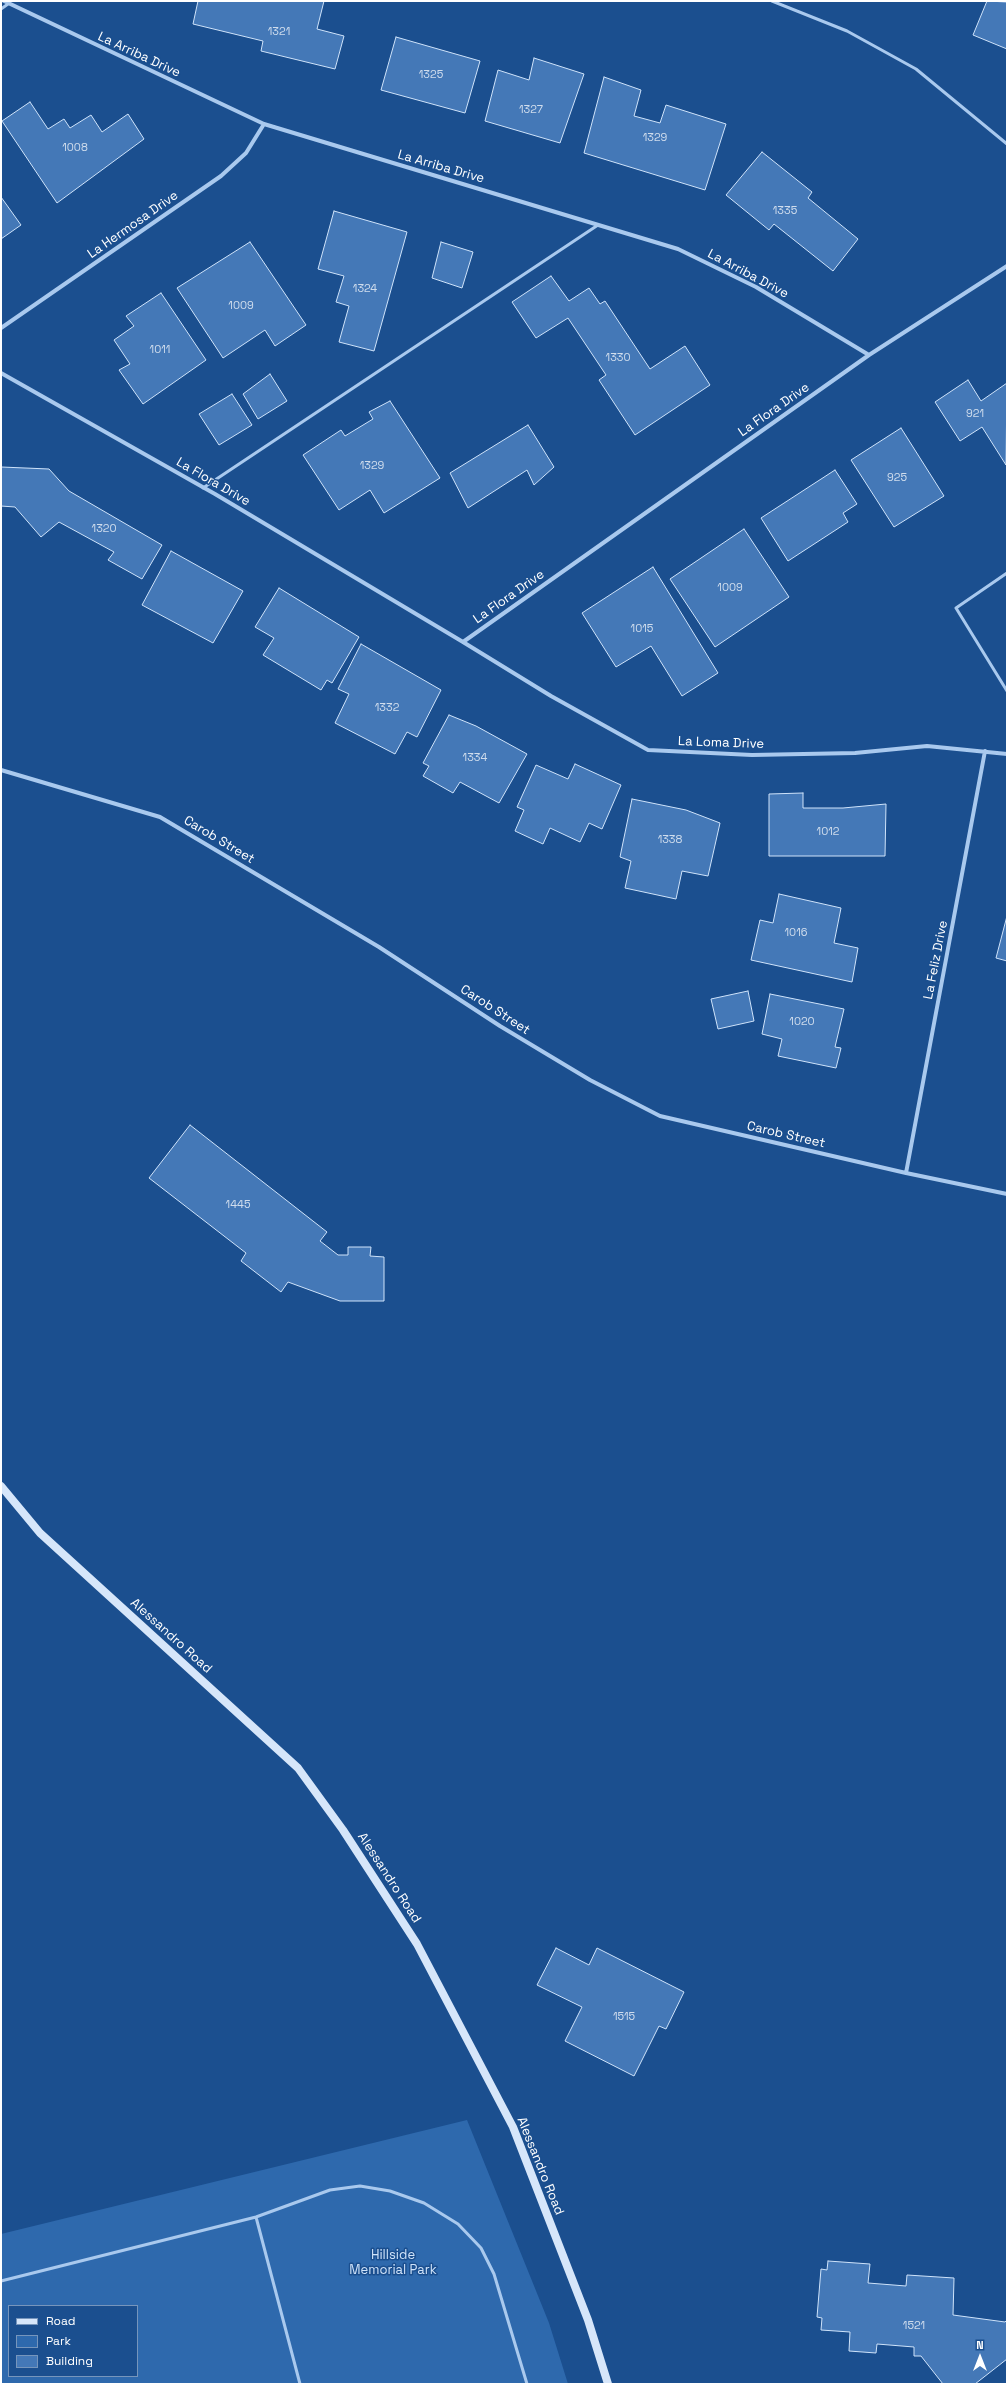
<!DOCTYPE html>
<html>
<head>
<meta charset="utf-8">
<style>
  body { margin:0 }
  #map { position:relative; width:1008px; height:2385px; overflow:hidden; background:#1b4f8f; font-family:"Space Grotesk",sans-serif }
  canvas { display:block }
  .frame { position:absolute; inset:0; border:2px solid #fff; pointer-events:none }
  .legend { position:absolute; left:8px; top:2305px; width:130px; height:72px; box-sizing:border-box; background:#1b4f8f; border:1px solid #7695bc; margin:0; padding:5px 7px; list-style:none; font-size:12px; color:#fff }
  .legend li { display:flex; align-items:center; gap:8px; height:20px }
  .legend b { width:20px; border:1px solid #7695bc }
  .north { position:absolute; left:960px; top:2337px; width:40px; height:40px; -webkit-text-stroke:3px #1b4f8f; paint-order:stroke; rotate:0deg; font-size:11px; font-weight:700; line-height:16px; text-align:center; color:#fff }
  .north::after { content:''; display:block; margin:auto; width:14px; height:18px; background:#fff; clip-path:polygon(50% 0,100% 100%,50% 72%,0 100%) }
</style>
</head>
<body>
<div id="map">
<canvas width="1008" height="2385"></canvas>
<div class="frame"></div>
<ul class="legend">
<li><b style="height:5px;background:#d6e6fa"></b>Road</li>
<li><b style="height:11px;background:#2e69ad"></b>Park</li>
<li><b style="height:11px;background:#4478b7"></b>Building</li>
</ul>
<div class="north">N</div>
</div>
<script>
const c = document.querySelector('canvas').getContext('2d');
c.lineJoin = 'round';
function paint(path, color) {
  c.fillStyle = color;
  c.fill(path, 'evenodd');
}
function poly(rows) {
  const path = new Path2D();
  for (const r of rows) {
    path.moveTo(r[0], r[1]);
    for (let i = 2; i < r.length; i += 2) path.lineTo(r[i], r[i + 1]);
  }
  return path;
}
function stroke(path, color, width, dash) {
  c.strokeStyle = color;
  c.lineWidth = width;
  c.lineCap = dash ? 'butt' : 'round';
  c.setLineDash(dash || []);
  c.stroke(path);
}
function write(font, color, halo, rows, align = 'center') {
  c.font = font + ' "Space Grotesk",sans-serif';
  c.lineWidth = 3;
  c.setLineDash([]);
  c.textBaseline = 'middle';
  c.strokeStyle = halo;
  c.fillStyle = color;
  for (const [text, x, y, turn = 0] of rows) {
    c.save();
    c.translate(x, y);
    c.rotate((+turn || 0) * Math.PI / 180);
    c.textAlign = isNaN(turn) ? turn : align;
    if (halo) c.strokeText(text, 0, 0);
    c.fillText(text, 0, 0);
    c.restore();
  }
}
paint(poly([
  [467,2120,549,2323,568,2384,1,2384,1,2234],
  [9,2306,137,2306,137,2376,9,2376]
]), '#2e69ad');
const building = poly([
  [198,1,324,1,317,29,344,36,335,69,261,51,263,41,193,24,198,1],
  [987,1,1007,2,1007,49,973,35,987,1],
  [396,37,480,61,465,113,381,90,396,37],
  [534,58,584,74,560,143,485,121,498,70,529,80,534,58],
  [604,77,641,90,634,116,660,123,666,105,726,124,705,190,584,153,604,77],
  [30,102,48,129,64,119,70,128,91,115,102,132,128,114,144,139,57,203,2,121,30,102],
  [762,152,812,192,808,198,858,239,833,271,774,224,769,230,726,195,762,152],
  [1,197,21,225,1,239,1,197],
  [334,211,407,232,374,351,339,342,349,306,336,302,344,276,318,269,334,211],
  [250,242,306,325,275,346,265,330,223,358,177,288,250,242],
  [441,242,473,252,462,288,432,278,441,242],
  [551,276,569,301,589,288,600,304,605,301,650,369,685,346,710,385,635,435,599,380,606,375,568,318,536,338,512,302,551,276],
  [161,293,206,360,143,404,119,370,130,364,114,340,134,326,126,316,161,293],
  [270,374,287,401,258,419,243,394,270,374],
  [968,380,981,401,1007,383,1006,465,982,427,960,441,935,402,968,380],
  [232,394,252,425,219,445,199,414,232,394],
  [390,401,440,478,384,513,370,490,339,510,303,455,341,430,345,436,373,419,369,412,390,401],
  [528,425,554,467,534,485,527,470,468,508,450,473,528,425],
  [901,428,944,496,894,527,851,460,901,428],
  [1,467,49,469,69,491,162,545,142,579,108,560,114,552,59,522,41,537,15,507,1,506,1,467],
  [835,470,857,504,843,513,848,522,788,561,761,518,835,470],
  [744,529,789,597,715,647,670,579,744,529],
  [171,551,243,591,213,643,142,605,171,551],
  [653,567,718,673,682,696,651,646,616,667,582,613,653,567],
  [279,588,359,637,332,683,327,680,321,690,263,655,274,638,255,627,279,588],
  [361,644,441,690,417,737,407,732,395,754,335,723,349,694,338,689,361,644],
  [449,715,476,726,527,754,499,803,460,782,453,793,423,776,429,766,423,763,449,715],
  [575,764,621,785,602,829,589,823,580,842,550,828,543,844,515,831,524,810,517,807,536,765,568,779,575,764],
  [803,793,803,808,843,808,886,804,885,856,769,856,769,794,803,793],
  [632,799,686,810,720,823,708,876,682,871,676,899,625,888,631,861,620,857,632,799],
  [779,894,841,908,834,943,858,948,852,982,751,960,760,920,773,923,779,894],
  [1007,916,1007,961,996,958,1007,916],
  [748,991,754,1021,718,1029,711,999,748,991],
  [770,994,844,1009,835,1047,841,1048,836,1068,778,1056,782,1039,762,1034,770,994],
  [190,1125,327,1232,320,1241,338,1255,348,1255,348,1247,371,1247,370,1256,384,1257,384,1301,340,1301,288,1282,281,1292,241,1261,246,1253,149,1178,190,1125],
  [556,1948,589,1965,597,1948,684,1992,666,2029,659,2026,634,2076,565,2041,582,2007,537,1985,556,1948],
  [828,2261,870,2264,868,2283,906,2286,907,2275,954,2278,953,2315,1005,2322,1007,2320,1007,2359,975,2384,943,2384,921,2356,914,2356,914,2347,877,2344,876,2353,849,2351,850,2332,821,2330,822,2318,817,2317,821,2269,827,2270,828,2261]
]);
paint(building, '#4478b7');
stroke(building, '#cfe3fa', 1);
stroke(poly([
  [772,1,847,31,916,69,1007,144],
  [1,9,8,4],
  [203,488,598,225],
  [1007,573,956,608,1007,691],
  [256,2217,300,2384],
  [1,2281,256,2217,330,2190,360,2186,390,2191,424,2203,458,2224,481,2248,494,2274,527,2384]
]), '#a9c9ee', 3);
stroke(poly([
  [4,1,264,124,678,249,756,287,869,355],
  [1,328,221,176,246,153,264,124],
  [1,373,215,494,463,642,869,355,1007,266],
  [463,642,551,696,648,750,752,755,855,753,927,746,1007,754],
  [1,770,160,817,379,947,500,1026,590,1080,660,1116,906,1173,1007,1194],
  [906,1173,985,751]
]), '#a9c9ee', 4);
stroke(poly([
  [1,1486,40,1533,298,1768,343,1830,417,1944,513,2127,588,2320,608,2384]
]), '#d6e6fa', 8);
write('11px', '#d0dded', null, [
  ["1321",279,32],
  ["1325",431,75],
  ["1327",531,110],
  ["1329",655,138],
  ["1008",75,148],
  ["1335",785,211],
  ["1324",365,289],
  ["1009",241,306],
  ["1011",160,350],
  ["1330",618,358],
  ["921",975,414],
  ["1329",372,466],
  ["925",897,478],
  ["1320",104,529],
  ["1009",730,588],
  ["1015",642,629],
  ["1332",387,708],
  ["1334",475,758],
  ["1012",828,832],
  ["1338",670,840],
  ["1016",796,933],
  ["1020",802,1022],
  ["1445",238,1205],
  ["1515",624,2017],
  ["1521",914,2326]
]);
write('13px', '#fff', '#1b4f8f', [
  ["La Arriba Drive",139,55,25],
  ["La Arriba Drive",441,167,16],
  ["La Hermosa Drive",133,225,-35],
  ["La Arriba Drive",748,274,28],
  ["La Flora Drive",774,410,-35],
  ["La Flora Drive",213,482,30],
  ["La Flora Drive",509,597,-35],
  ["La Loma Drive",721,743,2],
  ["Carob Street",219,840,31],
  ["La Feliz Drive",936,960,-79],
  ["Carob Street",495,1010,33],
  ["Carob Street",786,1135,13],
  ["Alessandro Road",171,1636,42],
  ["Alessandro Road",389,1878,57],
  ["Alessandro Road",540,2166,68]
]);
write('13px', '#cfe3fa', '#1b4f8f', [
  ["Hillside",393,2255],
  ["Memorial Park",393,2270]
]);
</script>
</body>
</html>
